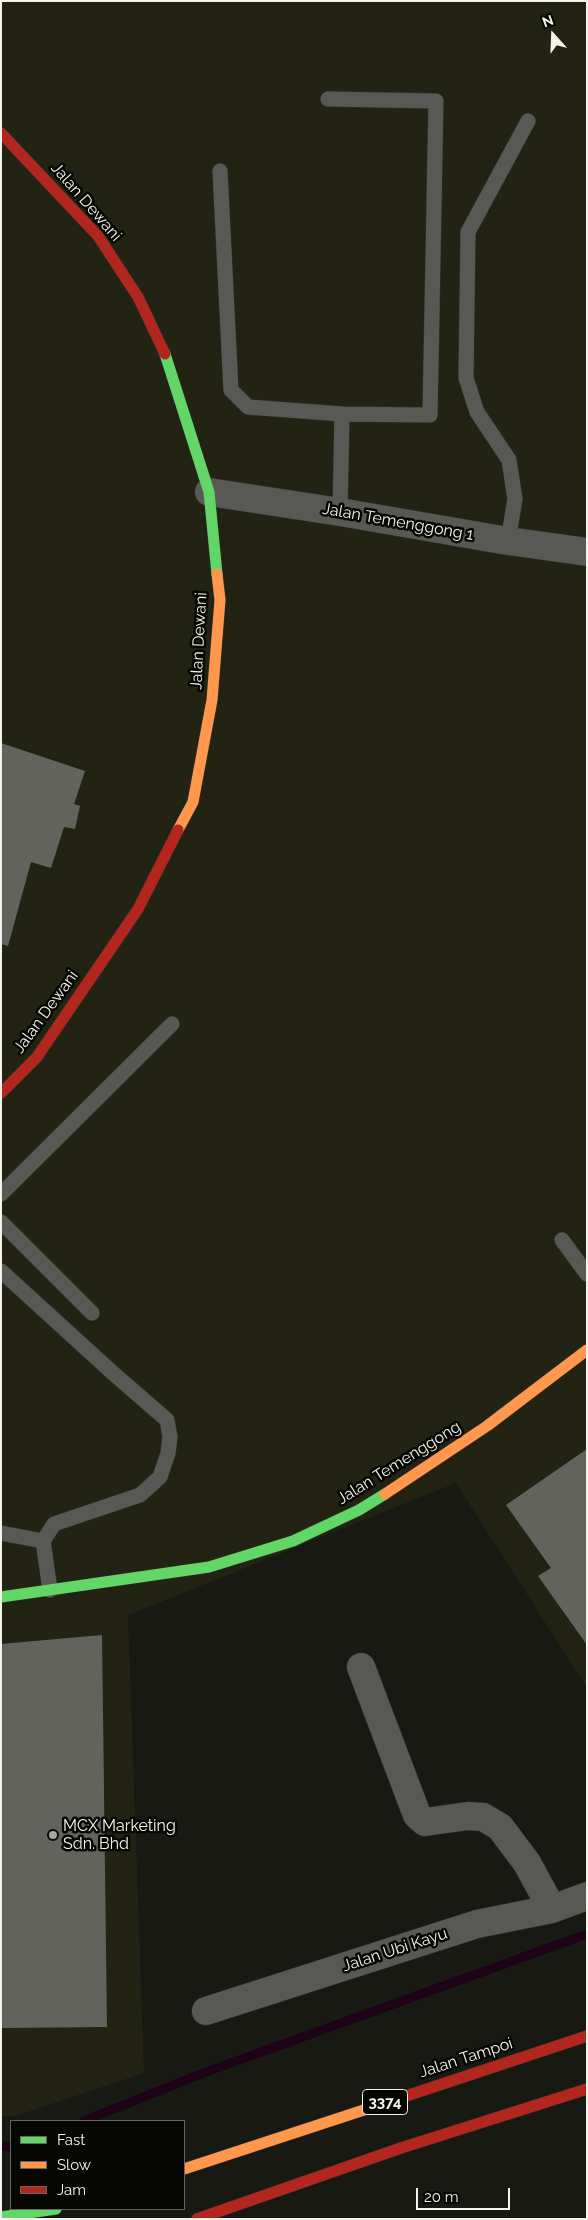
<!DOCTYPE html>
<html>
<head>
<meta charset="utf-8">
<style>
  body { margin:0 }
  #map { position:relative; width:588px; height:2220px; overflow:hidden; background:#191914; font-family:Raleway,sans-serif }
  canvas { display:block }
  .frame { position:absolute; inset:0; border:2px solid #f4f4ed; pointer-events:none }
  .legend { position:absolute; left:10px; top:2120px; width:175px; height:90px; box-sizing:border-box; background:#060603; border:1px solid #656561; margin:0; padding:6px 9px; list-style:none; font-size:15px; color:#f4f4ed }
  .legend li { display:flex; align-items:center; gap:10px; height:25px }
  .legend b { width:25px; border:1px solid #656561 }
  .north { position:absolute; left:528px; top:10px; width:50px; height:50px; -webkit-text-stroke:4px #060603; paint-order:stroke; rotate:340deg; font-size:14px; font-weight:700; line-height:20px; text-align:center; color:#f4f4ed }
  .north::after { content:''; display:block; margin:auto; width:18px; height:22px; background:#f4f4ed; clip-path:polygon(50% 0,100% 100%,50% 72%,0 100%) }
  .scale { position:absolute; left:416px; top:2188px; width:94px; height:22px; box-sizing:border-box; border:2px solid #f4f4ed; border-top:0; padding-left:6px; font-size:15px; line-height:18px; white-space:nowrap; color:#f4f4ed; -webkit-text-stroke:4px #060603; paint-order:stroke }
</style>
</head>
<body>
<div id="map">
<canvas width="588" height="2220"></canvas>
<div class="frame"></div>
<ul class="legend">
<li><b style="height:6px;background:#63d668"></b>Fast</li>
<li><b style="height:6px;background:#ff974d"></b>Slow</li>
<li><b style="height:6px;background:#b3261e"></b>Jam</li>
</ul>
<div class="north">N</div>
<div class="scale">20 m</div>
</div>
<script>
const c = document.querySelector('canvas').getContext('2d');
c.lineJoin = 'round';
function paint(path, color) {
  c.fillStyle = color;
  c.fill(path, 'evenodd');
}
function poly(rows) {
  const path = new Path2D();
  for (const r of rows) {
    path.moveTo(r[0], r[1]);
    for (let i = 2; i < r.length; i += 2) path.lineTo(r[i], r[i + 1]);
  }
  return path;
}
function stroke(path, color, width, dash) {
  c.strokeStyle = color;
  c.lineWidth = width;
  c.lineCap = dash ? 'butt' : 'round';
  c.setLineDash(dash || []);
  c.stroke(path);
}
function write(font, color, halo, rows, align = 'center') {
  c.font = font + ' Raleway,sans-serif';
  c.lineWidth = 5;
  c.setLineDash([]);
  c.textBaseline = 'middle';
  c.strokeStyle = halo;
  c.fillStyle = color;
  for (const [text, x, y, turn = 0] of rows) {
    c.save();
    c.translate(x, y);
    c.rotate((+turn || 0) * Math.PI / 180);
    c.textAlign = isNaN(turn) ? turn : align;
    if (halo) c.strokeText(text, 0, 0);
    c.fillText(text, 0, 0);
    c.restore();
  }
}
paint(poly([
  [1,1,587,1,587,1688,456,1483,128,1615,144,2073,12,2117,1,2116]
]), '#232313');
stroke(poly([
  [84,2121,206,2072,587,1934],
  [1,2146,11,2147]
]), '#1d0218', 9);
paint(poly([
  [1,743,85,771,74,804,80,806,75,829,64,827,51,868,31,862,8,946,1,944],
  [587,1449,587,1645,538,1576,551,1568,506,1505],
  [102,1635,107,2027,1,2028,1,1644]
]), '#63635e');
const lane = poly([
  [328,99,436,101,430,415,342,414,340,512],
  [220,171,231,390,248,407,342,414],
  [508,541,515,499,509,460,477,412,466,378,468,232,528,121],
  [1,1194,172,1024],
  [1,1222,92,1313],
  [562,1240,587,1274],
  [1,1271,114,1374,167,1420,170,1437,168,1453,160,1477,140,1495,54,1524,43,1541,50,1590],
  [1,1533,43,1541]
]);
const street = poly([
  [209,492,340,512,508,541,587,552],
  [361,1667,417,1815,425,1822,468,1816,483,1817,500,1827,527,1863,552,1909],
  [206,2011,477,1924,552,1909,587,1896]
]);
const fast = poly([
  [165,354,209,492,217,574],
  [1,1597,209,1567,293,1541,359,1510,385,1494],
  [1,2217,56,2209]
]);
const slow = poly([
  [178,830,193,802,212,700,220,600,217,574],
  [385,1494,487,1426,587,1350],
  [184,2169,370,2108]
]);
const jam = poly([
  [1,133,98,236,138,297,165,354],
  [1,1093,37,1057,138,909,178,830],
  [370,2108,587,2036],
  [197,2219,401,2148,587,2089]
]);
stroke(lane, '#32322f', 16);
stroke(street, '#32322f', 29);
stroke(fast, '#32322f', 12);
stroke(slow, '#32322f', 12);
stroke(jam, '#32322f', 12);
stroke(lane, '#585854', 15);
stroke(street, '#585854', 28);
stroke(fast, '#63d668', 11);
stroke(slow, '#ff974d', 11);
stroke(jam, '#b3261e', 11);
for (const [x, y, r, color] of [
  [53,1835,5,"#a7a7a1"]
]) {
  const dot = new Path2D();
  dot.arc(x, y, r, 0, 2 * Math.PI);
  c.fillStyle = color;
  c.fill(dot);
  stroke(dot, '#060603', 2);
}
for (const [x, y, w] of [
  [385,2102,45]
]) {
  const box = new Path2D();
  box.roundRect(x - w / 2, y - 12.5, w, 25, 4);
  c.fillStyle = '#060603';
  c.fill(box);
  stroke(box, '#f4f4ed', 1);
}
write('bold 15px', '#f4f4ed', null, [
  ["3374",385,2102]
]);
write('16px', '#f4f4ed', '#060603', [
  ["Jalan Dewani",86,202,49],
  ["Jalan Temenggong 1",398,522,10],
  ["Jalan Dewani",199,641,-87],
  ["Jalan Dewani",46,1012,-54],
  ["Jalan Temenggong",399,1463,-32],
  ["Jalan Ubi Kayu",395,1950,-18],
  ["Jalan Tampoi",466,2058,-18]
]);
write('16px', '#f4f4ed', '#060603', [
  ["MCX Marketing",63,1826],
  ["Sdn. Bhd",63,1844]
], 'left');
</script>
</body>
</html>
